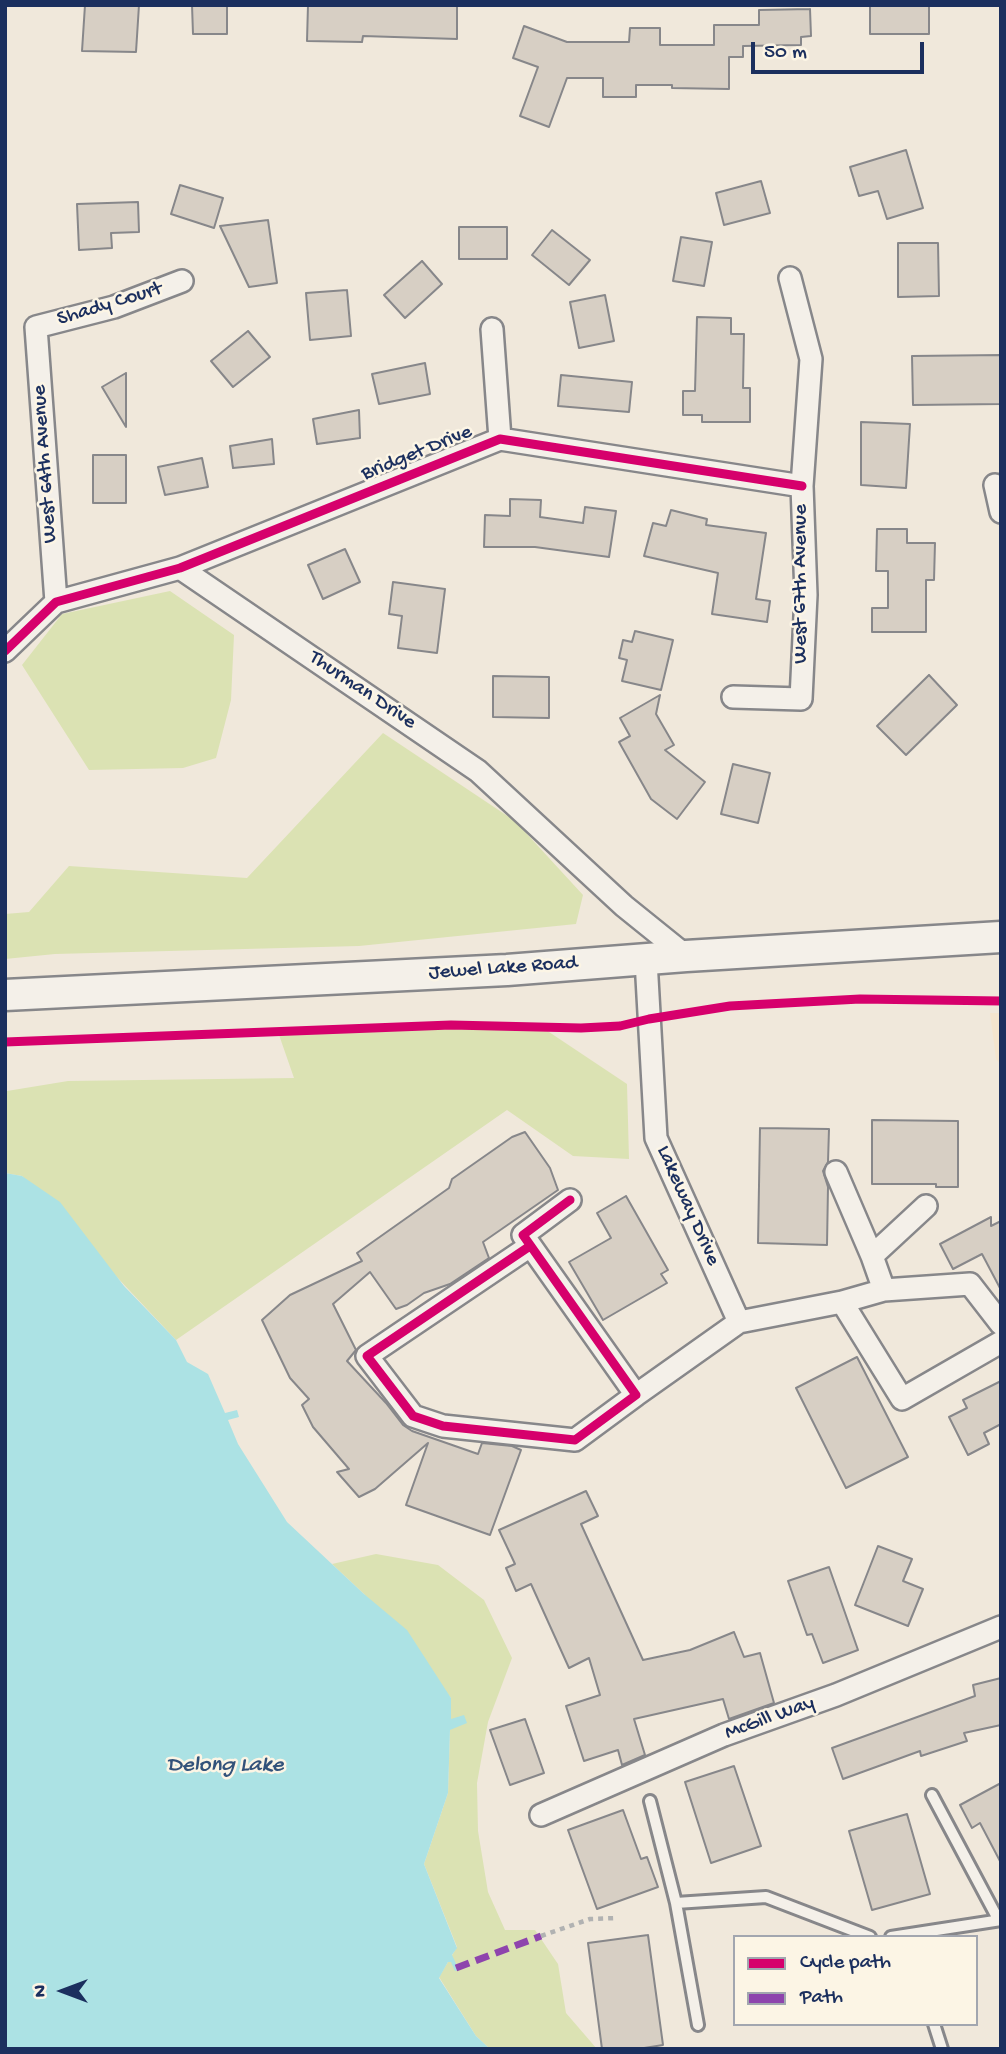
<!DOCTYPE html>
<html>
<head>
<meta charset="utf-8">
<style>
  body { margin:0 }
  #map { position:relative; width:1006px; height:2054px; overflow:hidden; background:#f0e8db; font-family:"Gochi Hand",sans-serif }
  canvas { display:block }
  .frame { position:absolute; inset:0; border:7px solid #1b2f5e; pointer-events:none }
  .legend { position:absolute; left:733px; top:1935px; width:245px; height:91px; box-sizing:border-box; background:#fcf5e5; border:2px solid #a2a6af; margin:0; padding:9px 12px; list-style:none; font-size:21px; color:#1b2f5e }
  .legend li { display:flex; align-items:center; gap:14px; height:35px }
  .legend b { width:35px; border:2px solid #a2a6af }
  .north { position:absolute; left:28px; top:1956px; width:70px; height:70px; -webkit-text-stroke:5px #fcf5e5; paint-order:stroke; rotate:270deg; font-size:19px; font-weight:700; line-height:28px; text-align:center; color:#1b2f5e }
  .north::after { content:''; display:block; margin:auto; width:24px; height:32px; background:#1b2f5e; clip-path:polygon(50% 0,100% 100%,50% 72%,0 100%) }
  .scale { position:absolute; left:751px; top:42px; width:173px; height:32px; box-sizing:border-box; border:4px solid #1b2f5e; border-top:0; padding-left:9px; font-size:21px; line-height:24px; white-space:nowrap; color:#1b2f5e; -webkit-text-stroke:5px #fcf5e5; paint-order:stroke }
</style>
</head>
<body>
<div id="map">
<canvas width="1006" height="2054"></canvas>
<div class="frame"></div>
<ul class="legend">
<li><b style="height:9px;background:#d6006c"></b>Cycle path</li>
<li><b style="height:9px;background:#8e44ad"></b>Path</li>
</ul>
<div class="north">N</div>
<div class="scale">50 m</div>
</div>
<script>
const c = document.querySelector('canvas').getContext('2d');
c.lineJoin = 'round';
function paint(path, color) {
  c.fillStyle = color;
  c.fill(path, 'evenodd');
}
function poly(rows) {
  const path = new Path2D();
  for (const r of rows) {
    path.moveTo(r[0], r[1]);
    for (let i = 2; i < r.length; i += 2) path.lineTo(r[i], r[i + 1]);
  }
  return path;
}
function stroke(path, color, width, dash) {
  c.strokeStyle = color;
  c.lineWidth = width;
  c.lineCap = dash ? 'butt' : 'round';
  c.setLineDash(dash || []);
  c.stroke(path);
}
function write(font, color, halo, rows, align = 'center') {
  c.font = font + ' "Gochi Hand",sans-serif';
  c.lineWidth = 5;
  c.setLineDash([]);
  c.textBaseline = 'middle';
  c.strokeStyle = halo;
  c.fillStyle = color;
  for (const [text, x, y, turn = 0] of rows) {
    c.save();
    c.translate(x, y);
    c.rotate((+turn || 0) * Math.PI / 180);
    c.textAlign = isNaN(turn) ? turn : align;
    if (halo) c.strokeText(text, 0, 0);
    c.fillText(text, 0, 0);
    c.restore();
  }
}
paint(poly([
  [990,1013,1001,1013,1001,1065,996,1059]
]), '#f4e5ce');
paint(poly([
  [170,591,234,635,231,700,216,758,183,768,89,770,22,665,62,614],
  [383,733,515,821,583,895,576,924,359,946,55,954,5,959,5,914,29,912,69,866,247,878],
  [543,1028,627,1084,629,1159,573,1156,507,1110,176,1340,22,1176,5,1173,7,1091,68,1081,294,1078,278,1032],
  [376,1554,438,1565,484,1600,512,1658,488,1722,477,1783,478,1831,488,1892,505,1930,535,1930,558,1964,566,2013,597,2049,490,2049,476,2036,439,1977,457,1947,424,1864,448,1793,451,1698,364,1594,332,1564]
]), '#dbe2b3');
paint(poly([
  [5,1173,22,1176,60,1202,124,1286,176,1340,187,1362,208,1374,225,1413,237,1410,239,1417,228,1420,238,1444,287,1522,364,1594,407,1630,451,1698,451,1719,464,1715,467,1723,450,1730,448,1793,424,1864,457,1948,452,1955,459,1970,455,1971,451,1962,448,1962,439,1978,476,2036,490,2049,5,2049]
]), '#ace2e4');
const building = poly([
  [85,5,139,5,136,52,82,51,85,5],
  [192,5,227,5,227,34,193,34,192,5],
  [308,5,457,5,457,39,363,36,362,42,307,41,308,5],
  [870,5,929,5,929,34,870,34,870,5],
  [810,9,811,36,801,37,801,45,743,46,743,57,729,57,729,89,672,88,672,85,636,85,636,97,603,97,603,78,567,78,549,127,520,116,538,67,513,58,524,26,567,42,629,42,630,28,660,28,660,45,714,45,714,25,759,25,759,10,810,9],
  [906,150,923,208,887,219,878,191,859,196,850,167,906,150],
  [761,181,770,213,724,225,716,193,761,181],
  [180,185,223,198,214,228,171,214,180,185],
  [138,202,139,232,111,233,112,248,79,250,77,204,138,202],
  [268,220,277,283,249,287,220,226,268,220],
  [459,227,507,227,507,259,459,259,459,227],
  [552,230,590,260,569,285,532,255,552,230],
  [681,237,712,242,704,286,673,281,681,237],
  [898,243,938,243,939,296,898,297,898,243],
  [422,261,442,284,405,318,384,295,422,261],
  [347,290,351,336,310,340,306,293,347,290],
  [605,295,614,341,579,348,570,302,605,295],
  [697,317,731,318,731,334,744,334,743,388,750,388,750,422,702,422,702,415,683,415,683,391,695,391,697,317],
  [248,331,270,357,233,387,211,361,248,331],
  [1001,355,1001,404,913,405,912,356,1001,355],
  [425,363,430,394,379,404,372,374,425,363],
  [126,373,126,427,102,387,126,373],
  [561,375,632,382,629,412,558,406,561,375],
  [359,410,360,438,317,444,313,419,359,410],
  [861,422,910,424,906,488,861,485,861,422],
  [272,439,274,464,233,468,230,446,272,439],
  [93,455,126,455,126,503,93,503,93,455],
  [202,458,208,487,165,495,158,467,202,458],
  [510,499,541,500,540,517,583,523,585,507,616,511,609,557,535,547,484,547,485,515,510,516,510,499],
  [671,510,707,519,706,525,766,533,756,599,770,601,767,622,712,614,718,573,644,556,653,523,666,526,671,510],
  [877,529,907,529,907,543,935,543,934,580,926,580,926,632,872,632,872,608,888,608,888,571,876,571,877,529],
  [345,549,360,582,323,599,308,565,345,549],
  [393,582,445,589,437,653,398,648,402,616,389,614,393,582],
  [635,631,673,640,661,690,622,681,627,660,619,658,623,640,632,642,635,631],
  [929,675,957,705,906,755,877,726,929,675],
  [493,676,549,677,549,718,493,717,493,676],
  [660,695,656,714,674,745,665,750,705,782,677,819,651,799,619,742,630,736,620,718,660,695],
  [733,764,770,773,758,823,721,814,733,764],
  [872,1120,958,1121,958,1187,936,1187,936,1184,872,1184,872,1120],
  [760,1128,829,1129,828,1162,823,1171,828,1187,827,1245,758,1243,760,1128],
  [525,1132,550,1168,558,1190,483,1242,489,1258,450,1284,424,1293,407,1305,396,1309,370,1272,333,1304,356,1350,347,1361,386,1403,403,1425,412,1431,478,1454,482,1443,512,1446,521,1450,490,1535,406,1505,428,1443,375,1489,359,1497,337,1472,349,1469,313,1427,302,1405,309,1399,290,1378,262,1320,290,1295,362,1261,357,1253,449,1188,452,1179,512,1137,525,1132],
  [626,1196,668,1270,661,1274,667,1283,603,1320,569,1262,611,1238,597,1213,626,1196],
  [991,1217,991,1226,1001,1221,1001,1290,982,1254,953,1269,940,1244,991,1217],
  [857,1357,908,1457,846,1488,796,1388,857,1357],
  [1001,1381,1001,1424,984,1433,989,1444,968,1455,949,1417,967,1408,963,1400,1001,1381],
  [586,1491,598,1516,581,1524,643,1660,690,1650,734,1632,744,1657,760,1653,774,1703,729,1719,723,1699,634,1719,645,1755,622,1765,618,1750,584,1761,566,1706,600,1695,589,1658,569,1668,531,1584,516,1591,506,1568,515,1564,499,1530,586,1491],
  [878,1546,912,1559,903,1581,923,1589,908,1626,855,1605,878,1546],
  [829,1567,858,1650,823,1663,812,1634,807,1635,788,1581,829,1567],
  [1001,1678,1001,1725,964,1733,967,1741,921,1756,920,1751,843,1779,832,1748,975,1696,973,1685,1001,1678],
  [525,1719,544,1773,510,1785,490,1730,525,1719],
  [734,1766,761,1846,711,1863,685,1782,734,1766],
  [1001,1783,1001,1863,980,1823,972,1828,960,1805,1001,1783],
  [623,1810,641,1859,647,1857,658,1887,597,1909,568,1830,623,1810],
  [907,1814,930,1894,872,1910,849,1831,907,1814],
  [648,1935,663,2045,638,2049,602,2049,588,1943,648,1935]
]);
paint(building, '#d7cfc4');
stroke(building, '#87878a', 2);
const service = poly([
  [932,1795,998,1919],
  [650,1801,676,1903,698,2025],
  [676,1903,766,1897,870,1937],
  [891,1937,1001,1920],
  [934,2024,942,2049]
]);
const minor = poly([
  [492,329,500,439],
  [995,485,1001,512],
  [180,568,478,771,624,906,686,956],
  [56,602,36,327,114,307,182,281],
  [5,651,56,602,180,568,500,439,802,486],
  [733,697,801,699,806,595,802,486,811,359,790,278],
  [646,960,656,1138,739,1322],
  [836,1172,872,1256,884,1290],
  [530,1246,367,1356,413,1416,443,1426,575,1440,636,1395,523,1235,570,1200],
  [872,1256,926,1206],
  [842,1302,902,1399,1001,1342],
  [636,1395,739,1322,842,1302,884,1290,970,1284,1001,1324],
  [541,1815,724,1735,836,1695,1001,1627]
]);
const secondary = poly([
  [5,995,507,970,686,956,1001,937]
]);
stroke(service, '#87878a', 16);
stroke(minor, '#87878a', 26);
stroke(secondary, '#87878a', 35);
stroke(poly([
  [541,1936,590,1919,618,1918]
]), '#b1b2b2', 4.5, [5, 5]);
stroke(service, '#f4f0e9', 10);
stroke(minor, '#f4f0e9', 21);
stroke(secondary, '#f4f0e9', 30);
stroke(poly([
  [456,1968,541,1936]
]), '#8e44ad', 7, [14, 7]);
stroke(poly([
  [5,651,56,602,180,568,500,439,802,486],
  [5,1042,451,1025,581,1028,620,1026,649,1019,730,1006,860,999,1001,1001],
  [530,1246,367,1356,413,1416,443,1426,575,1440,636,1395,523,1235,570,1200]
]), '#d6006c', 9);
write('21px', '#1b2f5e', '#fcf5e5', [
  ["Shady Court",110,305,-17],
  ["Bridget Drive",417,454,-22],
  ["West 64th Avenue",46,464,-94],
  ["West 67th Avenue",802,584,-90],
  ["Thurman Drive",362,691,34],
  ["Jewel Lake Road",503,969,-4],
  ["Lakeway Drive",687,1206,66],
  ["McGill Way",770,1719,-20]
]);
write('italic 23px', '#32527a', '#fcf5e5', [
  ["Delong Lake",225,1766]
]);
</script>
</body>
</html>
